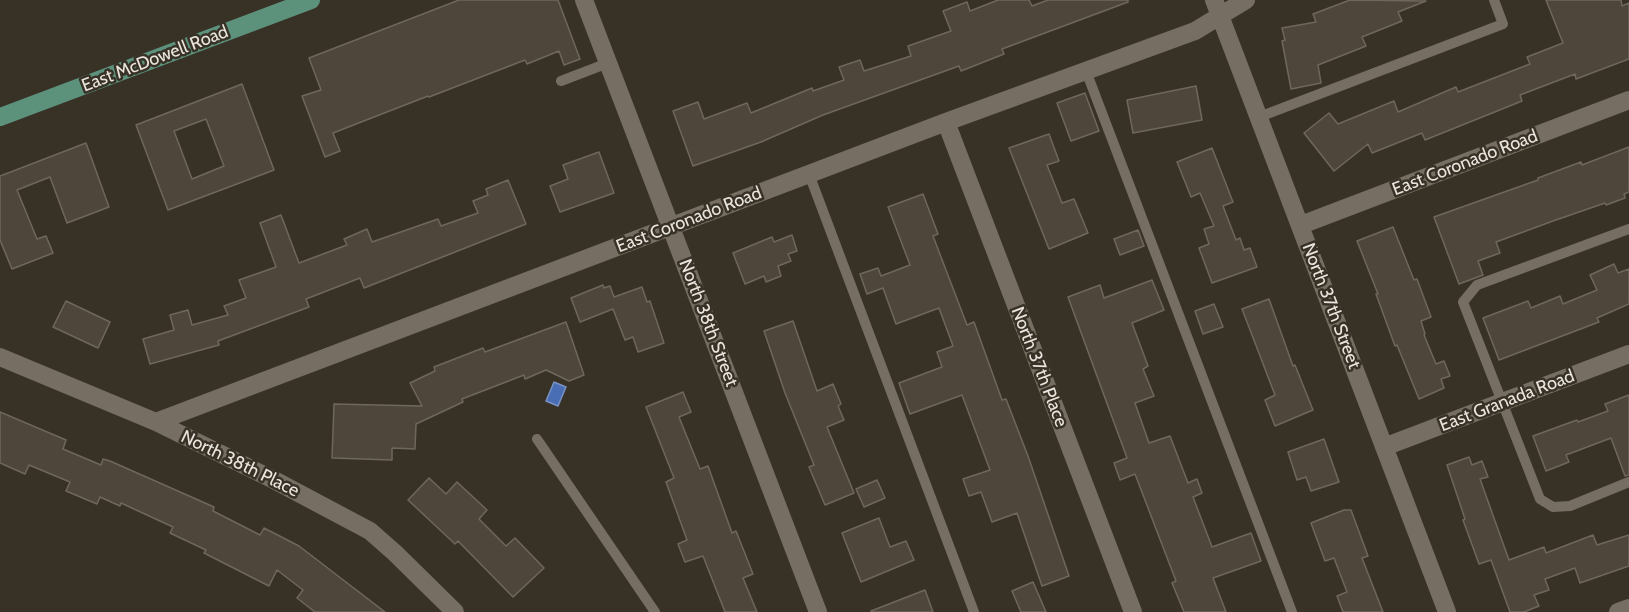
<!DOCTYPE html>
<html>
<head>
<meta charset="utf-8">
<style>
  body { margin:0 }
  canvas { display:block; background:#383126 }
</style>
</head>
<body>
<canvas width="1629" height="612"></canvas>
<script>
const c = document.querySelector('canvas').getContext('2d');
c.lineJoin = 'round';
function paint(path, color) {
  c.fillStyle = color;
  c.fill(path, 'evenodd');
}
function poly(rows) {
  const path = new Path2D();
  for (const r of rows) {
    path.moveTo(r[0], r[1]);
    for (let i = 2; i < r.length; i += 2) path.lineTo(r[i], r[i + 1]);
  }
  return path;
}
function stroke(path, color, width, dash) {
  c.strokeStyle = color;
  c.lineWidth = width;
  c.lineCap = dash ? 'butt' : 'round';
  c.setLineDash(dash || []);
  c.stroke(path);
}
function write(font, color, halo, rows, align = 'center') {
  c.font = font + ' Cabin,sans-serif';
  c.lineWidth = 5;
  c.setLineDash([]);
  c.textBaseline = 'middle';
  c.strokeStyle = halo;
  c.fillStyle = color;
  for (const [text, x, y, turn = 0] of rows) {
    c.save();
    c.translate(x, y);
    c.rotate((+turn || 0) * Math.PI / 180);
    c.textAlign = isNaN(turn) ? turn : align;
    if (halo) c.strokeText(text, 0, 0);
    c.fillText(text, 0, 0);
    c.restore();
  }
}
const water = poly([
  [554,382,566,387,558,406,546,401,554,382]
]);
paint(water, '#496eb5');
stroke(water, '#7992c1', 1.5);
const building = poly([
  [459,0,558,0,580,59,564,65,559,51,527,64,525,60,429,97,428,96,333,133,340,151,325,157,302,96,321,90,309,58,459,0],
  [998,0,1029,0,1032,6,1048,0,1128,0,1128,2,1002,49,1004,54,961,71,959,66,823,115,761,142,693,166,673,111,698,102,704,119,747,103,751,113,812,88,813,91,844,80,839,67,860,60,864,71,911,56,908,46,951,31,943,11,967,2,970,11,998,0],
  [1350,0,1426,1,1398,12,1402,21,1362,37,1366,46,1318,65,1321,83,1291,89,1282,41,1285,40,1282,28,1316,22,1313,14,1350,0],
  [1546,0,1621,0,1622,6,1629,3,1629,59,1576,79,1575,74,1520,95,1522,101,1425,140,1422,133,1372,153,1368,144,1334,171,1304,133,1329,113,1338,124,1394,101,1398,112,1456,87,1458,92,1530,64,1527,57,1563,43,1546,0],
  [242,84,274,170,168,210,136,125,242,84],
  [206,119,224,166,192,179,174,131,206,119],
  [1196,86,1202,120,1133,133,1127,100,1196,86],
  [1085,93,1099,131,1071,141,1057,103,1085,93],
  [1049,134,1059,161,1047,165,1062,203,1074,199,1088,233,1049,249,1009,148,1049,134],
  [86,143,109,207,67,223,50,177,17,190,37,239,46,236,53,253,12,269,0,240,0,176,86,143],
  [1629,147,1629,192,1624,194,1625,198,1606,205,1605,203,1553,221,1496,242,1500,253,1478,261,1483,275,1459,284,1434,217,1538,180,1538,178,1581,162,1582,165,1629,147],
  [1212,148,1233,202,1223,206,1236,240,1240,238,1244,250,1250,248,1257,267,1212,283,1199,248,1209,244,1204,229,1214,226,1200,193,1191,197,1177,162,1212,148],
  [599,152,614,193,560,212,550,186,568,179,563,165,599,152],
  [508,180,526,224,364,288,360,278,306,299,309,307,218,341,219,345,150,364,143,339,174,330,170,315,188,310,192,325,228,315,224,306,246,298,239,280,276,267,260,223,281,215,299,263,347,245,344,239,367,229,372,242,438,219,441,226,478,213,473,201,488,195,486,189,508,180],
  [923,194,938,234,933,236,967,325,974,322,1002,400,1006,399,1028,456,1069,576,1042,586,1017,513,992,522,981,492,969,496,963,479,990,470,962,395,910,414,899,383,942,367,937,352,953,346,939,308,896,324,883,288,867,294,860,274,878,268,881,276,910,265,888,207,923,194],
  [1393,227,1414,280,1417,279,1431,317,1421,321,1425,334,1424,335,1436,364,1444,361,1450,376,1441,379,1444,388,1419,399,1397,345,1395,346,1376,294,1378,294,1357,241,1393,227],
  [1138,230,1144,246,1120,255,1114,239,1138,230],
  [792,235,797,251,788,254,791,261,778,266,781,276,766,282,764,276,745,284,733,253,772,237,774,242,792,235],
  [1614,264,1618,273,1629,269,1629,304,1597,318,1599,322,1499,360,1483,318,1528,301,1531,308,1560,296,1563,304,1597,290,1590,275,1614,264],
  [1152,280,1164,310,1132,323,1148,366,1143,369,1154,396,1135,403,1149,443,1170,436,1188,483,1197,479,1202,493,1193,497,1212,547,1251,533,1261,561,1213,578,1226,612,1184,612,1172,583,1176,581,1135,474,1120,480,1114,463,1127,458,1068,297,1100,285,1104,298,1152,280],
  [603,285,604,288,610,286,614,297,642,287,647,302,650,301,664,343,638,352,633,337,625,340,613,309,580,322,571,298,603,285],
  [1269,299,1293,366,1295,365,1313,410,1275,426,1265,400,1275,395,1242,309,1269,299],
  [66,301,110,322,98,348,53,327,66,301],
  [1214,304,1223,327,1203,334,1195,311,1214,304],
  [793,321,817,391,833,384,841,404,838,406,844,420,827,427,854,493,825,505,809,467,814,465,785,393,764,331,793,321],
  [566,322,584,375,569,381,546,370,525,379,524,375,462,399,463,402,416,424,415,449,392,448,392,460,332,458,334,404,422,406,410,383,435,371,434,367,483,348,485,352,566,322],
  [683,392,691,412,679,417,700,469,708,466,732,533,736,531,753,574,743,578,757,612,725,612,703,556,685,562,678,544,687,540,666,482,674,478,646,407,683,392],
  [1629,395,1629,475,1625,476,1611,438,1566,455,1569,462,1546,471,1533,436,1577,420,1578,422,1608,411,1605,404,1629,395],
  [0,412,66,440,63,449,101,465,103,459,110,461,214,507,213,511,260,535,264,528,299,546,385,612,315,612,297,598,303,590,277,570,269,586,204,553,206,550,170,533,173,527,121,503,120,506,100,497,97,504,66,491,70,482,29,465,25,474,0,463,0,412],
  [1324,439,1339,482,1311,491,1306,477,1297,480,1288,452,1324,439],
  [1469,457,1472,465,1482,461,1488,477,1480,479,1509,560,1544,547,1546,553,1593,535,1597,545,1629,535,1629,566,1580,583,1575,568,1545,579,1549,590,1534,595,1539,606,1524,612,1510,612,1491,560,1479,564,1463,520,1465,519,1447,465,1469,457],
  [429,478,446,494,457,482,487,510,479,519,506,546,515,538,544,568,513,597,458,541,455,544,408,500,429,478],
  [877,480,885,498,864,507,856,489,877,480],
  [1344,510,1351,510,1368,556,1362,558,1383,612,1343,612,1337,596,1347,592,1334,558,1325,561,1311,523,1344,510],
  [879,518,890,547,906,541,914,560,861,582,842,533,879,518],
  [1033,582,1046,612,1021,612,1012,591,1033,582],
  [925,590,933,612,871,612,871,611,925,590]
]);
paint(building, '#4e463b');
stroke(building, '#6f675a', 1.5);
stroke(poly([
  [1086,71,1292,612],
  [561,81,608,63],
  [1259,117,1503,24,1494,0],
  [809,174,974,612],
  [1629,229,1477,285,1463,302,1540,499,1553,507,1570,506,1629,482],
  [537,439,655,612]
]), '#766e62', 10);
stroke(poly([
  [584,0,818,612],
  [1214,0,1447,612],
  [946,122,1133,612],
  [1301,225,1629,100],
  [0,357,156,422,274,480,370,531,395,553,455,612],
  [156,422,946,122,1195,31,1246,0],
  [1384,447,1629,354],
  [1618,612,1629,608]
]), '#766e62', 18);
stroke(poly([
  [0,117,311,0]
]), '#5c917c', 18);
write('18px', '#e9e5de', '#383126', [
  ["East McDowell Road",155,59,-21],
  ["East Coronado Road",1465,163,-21],
  ["East Coronado Road",689,220,-21],
  ["North 37th Street",1331,306,69],
  ["North 38th Street",708,323,69],
  ["North 37th Place",1039,367,69],
  ["East Granada Road",1507,401,-21],
  ["North 38th Place",240,464,26]
]);
</script>
</body>
</html>
